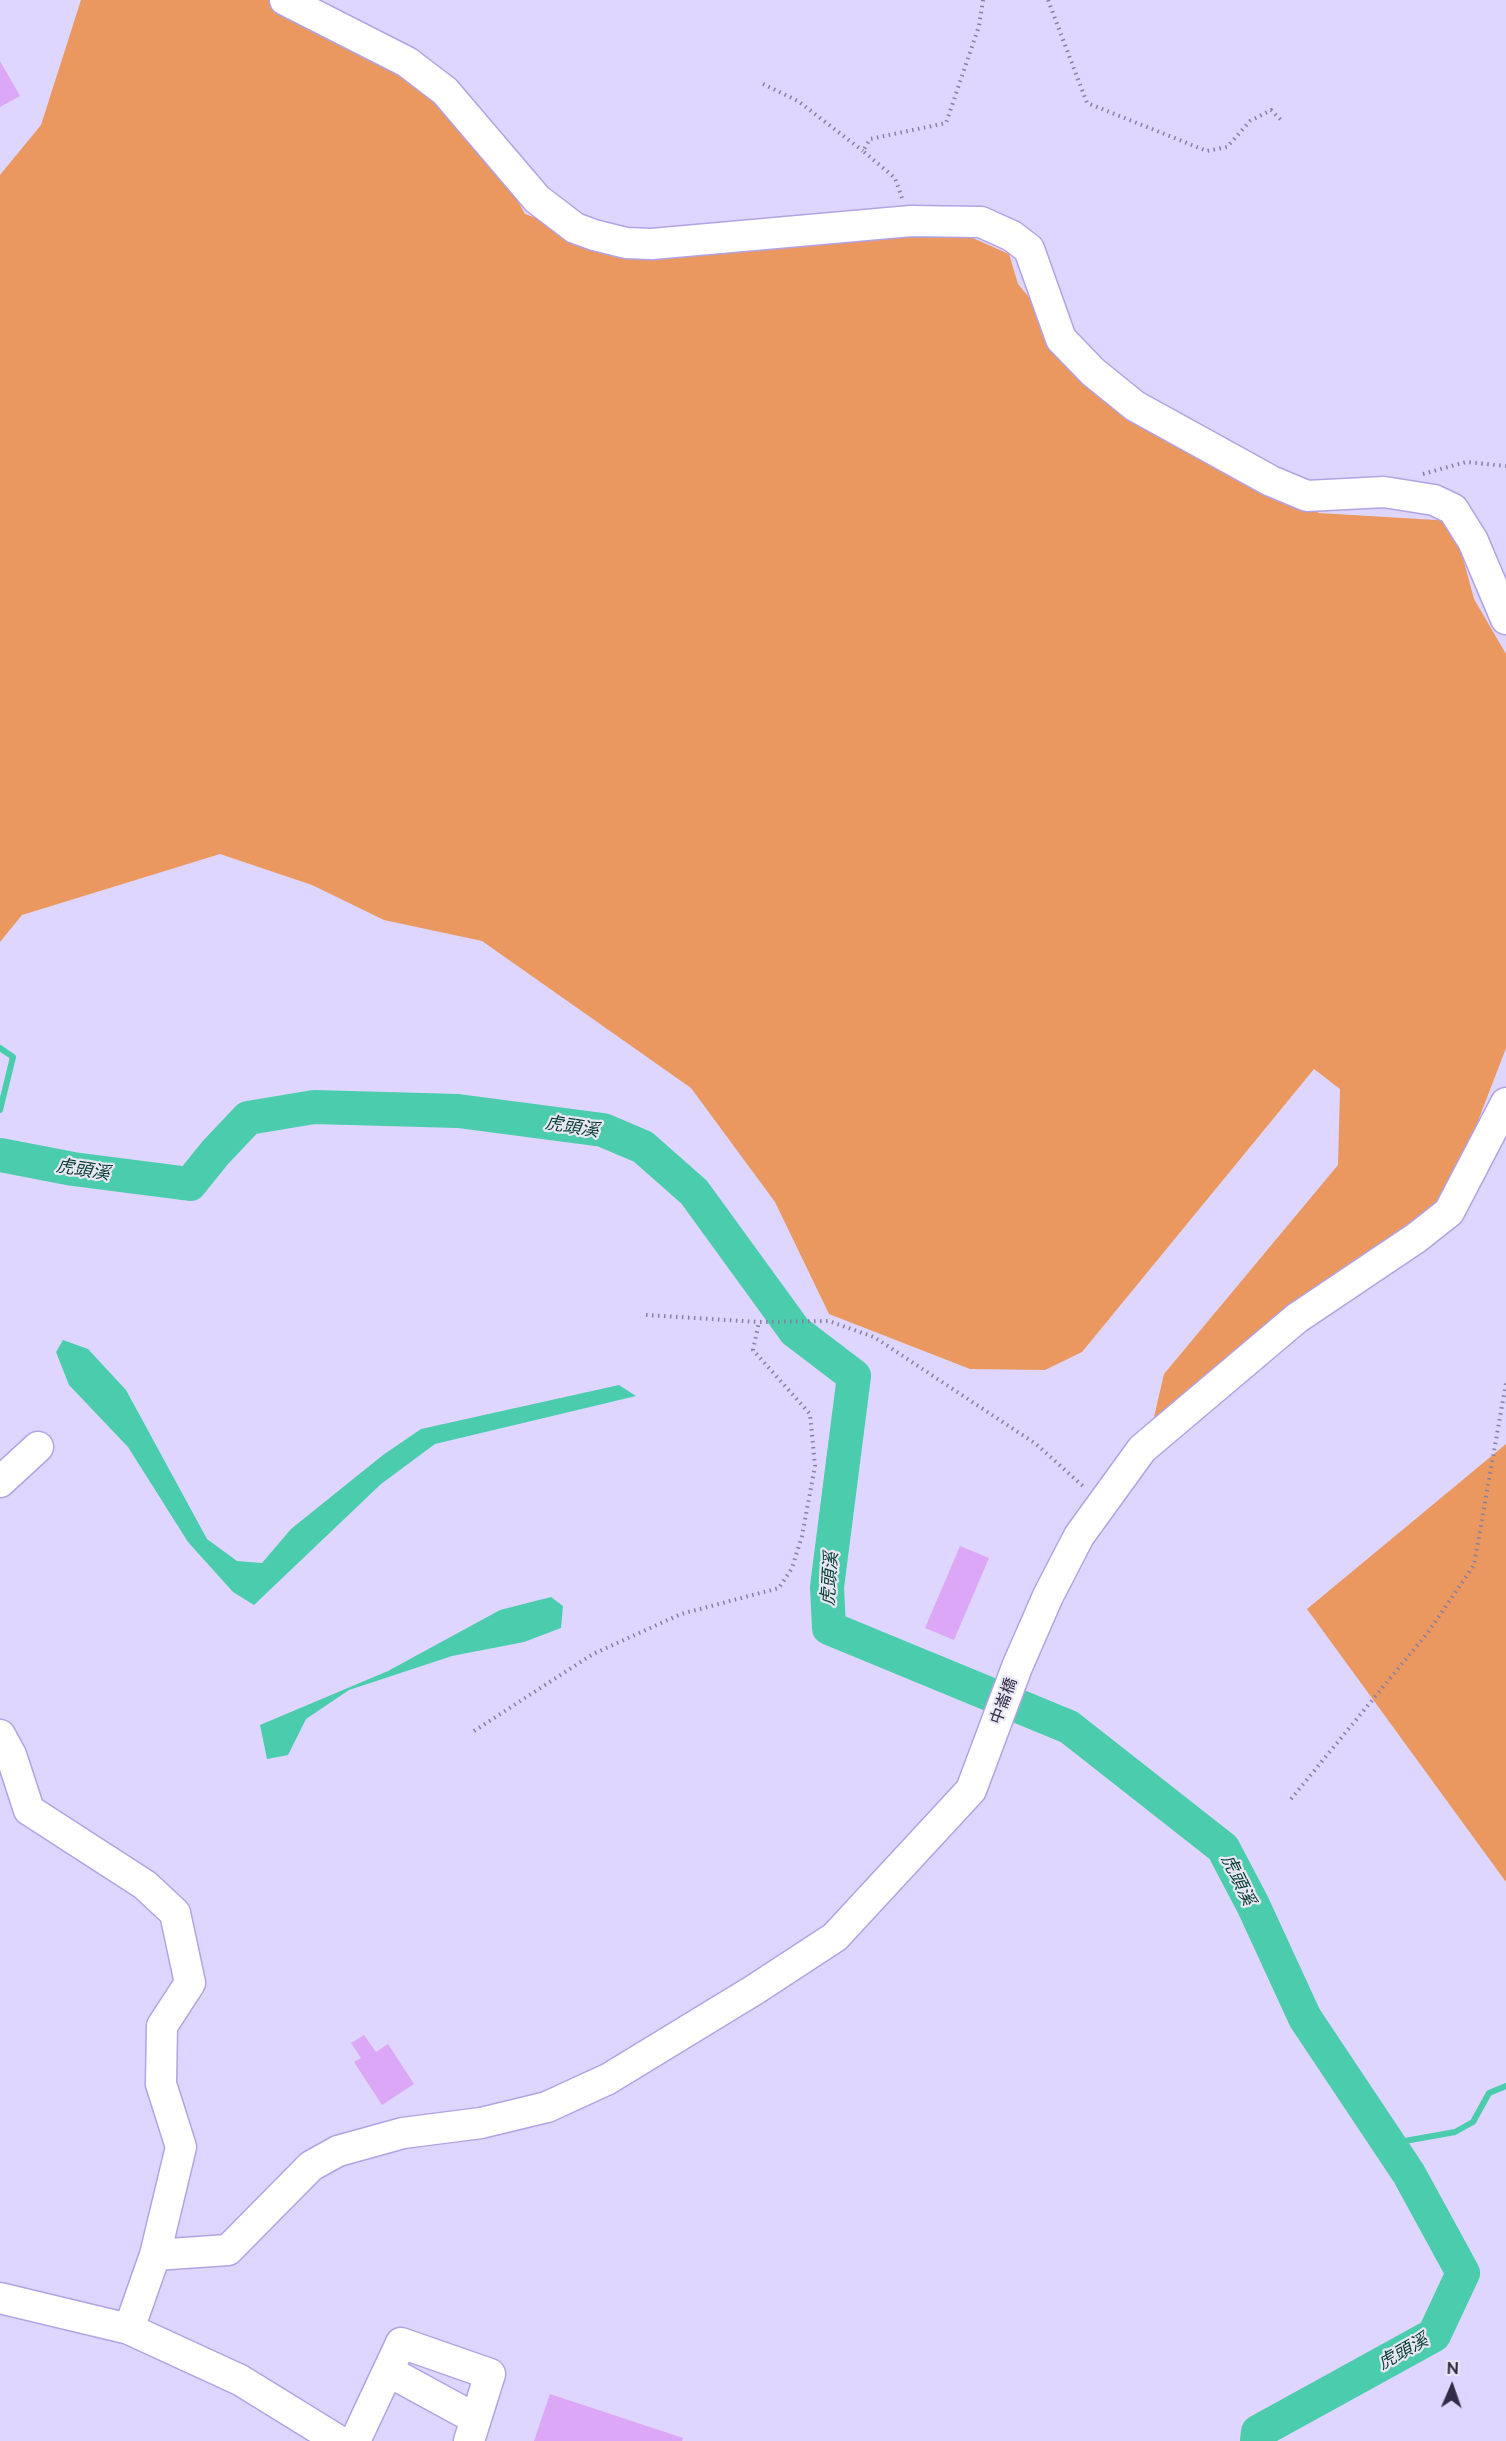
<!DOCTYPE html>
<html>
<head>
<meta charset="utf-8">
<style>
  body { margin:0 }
  #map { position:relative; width:1506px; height:2441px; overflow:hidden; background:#ded6fe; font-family:Raleway,sans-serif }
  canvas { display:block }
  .north { position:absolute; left:1422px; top:2357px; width:60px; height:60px; -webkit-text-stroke:4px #eae7f5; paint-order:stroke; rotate:2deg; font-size:16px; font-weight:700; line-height:24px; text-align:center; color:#322c46 }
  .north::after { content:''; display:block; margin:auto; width:21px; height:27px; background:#322c46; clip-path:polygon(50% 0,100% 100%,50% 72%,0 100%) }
</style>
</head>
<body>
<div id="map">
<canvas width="1506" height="2441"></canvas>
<div class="north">N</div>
</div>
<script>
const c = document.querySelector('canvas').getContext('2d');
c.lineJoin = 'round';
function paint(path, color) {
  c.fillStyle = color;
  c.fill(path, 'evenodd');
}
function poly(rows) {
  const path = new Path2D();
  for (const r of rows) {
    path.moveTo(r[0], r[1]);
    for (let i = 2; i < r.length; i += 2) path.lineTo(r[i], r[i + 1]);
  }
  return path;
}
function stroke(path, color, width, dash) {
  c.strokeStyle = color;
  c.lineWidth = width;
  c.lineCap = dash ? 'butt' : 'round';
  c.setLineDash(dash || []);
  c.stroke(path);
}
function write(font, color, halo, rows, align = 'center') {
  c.font = font + ' Raleway,"Noto Sans TC",sans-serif';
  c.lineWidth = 4.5;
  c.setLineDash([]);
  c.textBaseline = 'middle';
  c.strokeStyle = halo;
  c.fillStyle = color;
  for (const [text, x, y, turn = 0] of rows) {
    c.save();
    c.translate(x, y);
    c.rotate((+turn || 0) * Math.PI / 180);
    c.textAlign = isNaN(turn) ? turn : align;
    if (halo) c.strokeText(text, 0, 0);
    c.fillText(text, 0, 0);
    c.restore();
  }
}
paint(poly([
  [81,0,274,0,424,75,490,150,525,214,602,241,959,232,1009,254,1018,284,1130,419,1319,513,1453,521,1474,599,1506,654,1506,1048,1450,1194,1237,1348,1147,1447,1164,1374,1338,1165,1340,1089,1314,1069,1082,1352,1045,1370,970,1369,829,1314,775,1202,691,1088,482,941,384,920,312,885,220,854,22,915,0,942,0,175,41,125],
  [1506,1444,1506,1882,1307,1609]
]), '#ea9860');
paint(poly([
  [63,1340,88,1349,126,1390,207,1539,237,1561,262,1563,291,1529,383,1455,421,1429,619,1385,636,1396,435,1444,381,1484,254,1605,233,1592,188,1542,128,1447,69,1385,56,1352],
  [551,1597,563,1606,561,1628,524,1642,452,1656,349,1690,306,1719,288,1755,267,1759,260,1725,388,1671,500,1610]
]), '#4accad');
stroke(poly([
  [0,1048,13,1057,0,1110],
  [1388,2144,1455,2132,1473,2122,1489,2093,1506,2086]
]), '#4accad', 6);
stroke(poly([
  [0,1155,73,1169,190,1184,215,1153,248,1118,314,1107,458,1111,603,1130,643,1147,694,1192,795,1331,854,1376,827,1587,829,1628,1069,1727,1223,1848,1253,1905,1305,2018,1409,2174,1463,2273,1434,2335,1258,2432,1257,2441]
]), '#4accad', 34);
paint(poly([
  [0,61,20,96,0,107],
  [960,1546,989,1558,954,1640,925,1628],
  [364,2035,376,2052,388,2044,414,2084,382,2105,354,2062,361,2058,351,2043],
  [550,2394,683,2438,682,2441,534,2441]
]), '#dba7f6');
const minor = poly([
  [285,0,407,62,445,91,537,199,575,228,594,235,626,243,652,244,911,221,981,222,1012,236,1029,249,1061,339,1093,372,1135,406,1271,481,1307,496,1384,492,1434,500,1453,509,1473,541,1506,619],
  [0,1482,38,1447],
  [0,1735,11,1755,29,1810,145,1885,175,1913,190,1983,162,2026,161,2084,181,2147,155,2255],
  [0,2298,129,2329,240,2380,339,2441],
  [129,2329,155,2255,228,2250,311,2166,338,2151,403,2133,481,2123,547,2107,608,2079,754,1990,835,1937,971,1790,1017,1667,1048,1596,1079,1536,1142,1449,1297,1318,1416,1238,1449,1212,1506,1103],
  [388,2371,476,2419],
  [355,2441,401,2343,490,2374,469,2441]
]);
stroke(minor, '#b1a3e4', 33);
stroke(poly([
  [1048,0,1087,103,1207,151,1227,147,1250,121,1271,110,1283,122],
  [763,84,798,101,863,151],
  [902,198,895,178,863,151,870,139,946,123,979,26,983,0],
  [1423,474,1466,462,1506,466],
  [646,1315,759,1322],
  [474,1731,593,1654,681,1614,779,1588,792,1568,802,1536,815,1466,810,1414,753,1350,759,1322,829,1321,874,1337,1036,1444,1085,1488],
  [1291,1799,1429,1631,1474,1565,1506,1383]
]), '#8780a1', 4, [1.5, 4.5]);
stroke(minor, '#fff', 30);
write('16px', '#322c46', '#eae7f5', [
  ["中崙橋",1004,1701,-70]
]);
write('italic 18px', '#003a2e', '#eae7f5', [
  ["虎頭溪",572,1127,9],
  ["虎頭溪",83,1170,9],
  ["虎頭溪",830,1579,-86],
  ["虎頭溪",1238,1880,64],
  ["虎頭溪",1403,2352,-29]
]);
</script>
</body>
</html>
